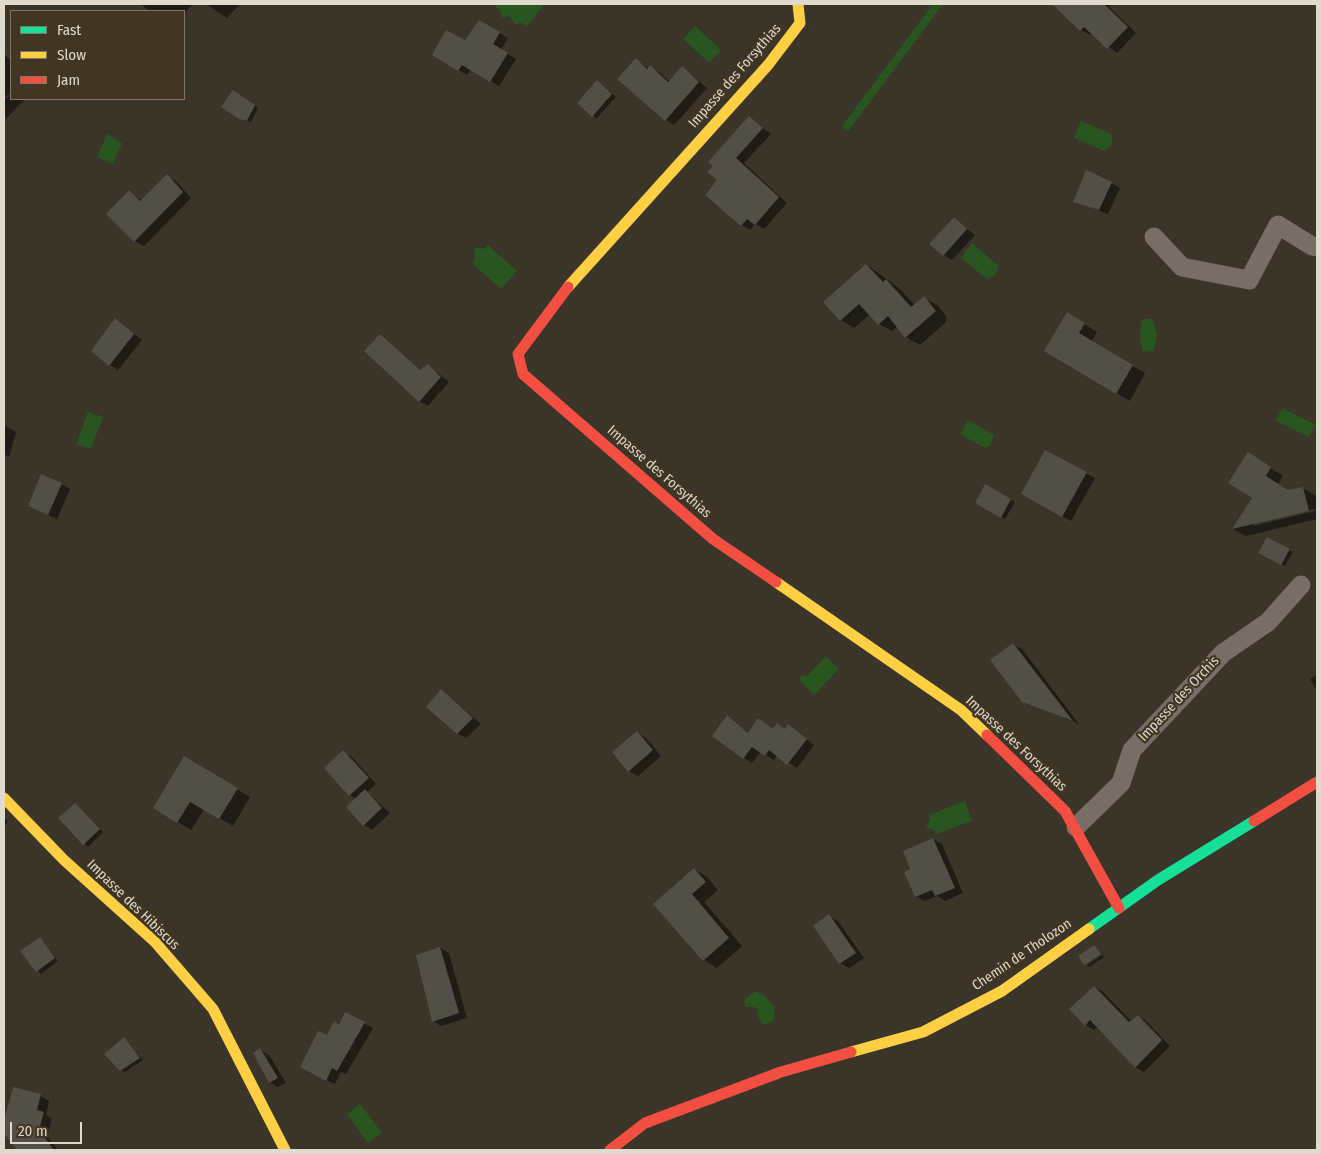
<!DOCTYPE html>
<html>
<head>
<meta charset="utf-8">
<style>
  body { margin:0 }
  #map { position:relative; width:1321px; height:1154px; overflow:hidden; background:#3a3429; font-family:"Fira Sans Condensed",sans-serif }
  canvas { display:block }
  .frame { position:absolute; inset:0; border:5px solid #dfd9ce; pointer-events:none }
  .legend { position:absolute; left:10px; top:10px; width:175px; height:90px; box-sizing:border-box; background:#403623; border:1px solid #807767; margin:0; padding:6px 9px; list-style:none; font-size:15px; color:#dfd9ce }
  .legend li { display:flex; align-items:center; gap:10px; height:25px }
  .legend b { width:25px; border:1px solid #807767 }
  .scale { position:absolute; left:10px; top:1122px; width:72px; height:22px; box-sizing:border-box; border:2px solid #dfd9ce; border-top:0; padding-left:6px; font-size:15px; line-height:18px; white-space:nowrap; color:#dfd9ce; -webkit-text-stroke:4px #403623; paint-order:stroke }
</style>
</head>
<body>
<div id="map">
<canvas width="1321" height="1154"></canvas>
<div class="frame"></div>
<ul class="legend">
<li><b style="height:6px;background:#16e098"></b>Fast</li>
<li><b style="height:6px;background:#ffcf43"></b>Slow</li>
<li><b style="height:6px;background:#f24e42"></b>Jam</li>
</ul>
<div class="scale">20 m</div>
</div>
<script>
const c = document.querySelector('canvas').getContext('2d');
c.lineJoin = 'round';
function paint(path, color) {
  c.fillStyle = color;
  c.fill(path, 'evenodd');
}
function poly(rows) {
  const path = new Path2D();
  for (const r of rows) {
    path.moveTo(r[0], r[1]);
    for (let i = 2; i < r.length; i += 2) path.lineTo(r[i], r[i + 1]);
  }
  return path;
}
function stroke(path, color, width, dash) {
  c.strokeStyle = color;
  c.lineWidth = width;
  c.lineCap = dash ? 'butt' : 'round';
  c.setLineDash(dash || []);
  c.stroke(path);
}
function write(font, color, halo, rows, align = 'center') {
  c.font = font + ' "Fira Sans Condensed",sans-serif';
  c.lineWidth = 4.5;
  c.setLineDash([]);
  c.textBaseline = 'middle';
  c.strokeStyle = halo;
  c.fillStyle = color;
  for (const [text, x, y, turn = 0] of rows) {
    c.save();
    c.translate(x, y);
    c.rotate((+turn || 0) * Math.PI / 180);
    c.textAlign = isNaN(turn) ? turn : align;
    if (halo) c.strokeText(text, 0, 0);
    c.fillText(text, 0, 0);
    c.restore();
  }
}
paint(poly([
  [497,4,544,4,527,27,522,23,515,24,509,16,502,18,500,10,495,7],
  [695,26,721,50,709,63,683,39],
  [1081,121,1111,134,1113,144,1104,151,1074,138],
  [107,134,122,143,113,164,97,157],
  [972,243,999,266,995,275,987,279,961,258],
  [488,245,517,271,501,289,472,263,475,259,474,250,477,247,484,249],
  [1142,319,1153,319,1157,335,1154,351,1143,352,1142,349,1140,336],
  [1282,408,1316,425,1309,437,1276,421],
  [88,412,103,417,91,449,76,444],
  [968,420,994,435,990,446,985,448,960,434],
  [826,656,839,669,814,695,801,682,800,678,802,675,807,676],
  [965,801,972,821,936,834,934,830,926,827,930,820,929,815],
  [755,991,764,995,775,1008,773,1021,767,1024,763,1024,758,1017,758,1010,754,1007,746,1007,744,1003,745,999],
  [360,1104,382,1133,368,1143,347,1114]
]), '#295520');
paint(poly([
  [141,4,193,4,184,14,184,11,149,11],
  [206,4,240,4,227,18],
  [1073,4,1111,4,1109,7,1136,33,1117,53,1092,33,1090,35,1081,30,1064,13],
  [480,22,508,38,501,50,516,59,499,86,471,69,467,75,433,55,465,42],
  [4,54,11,61,11,92,4,98],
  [636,60,649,69,651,67,659,72,670,82,682,68,707,88,674,125,666,120,619,79],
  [601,84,616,97,597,118,593,116],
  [11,93,11,99,25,99,6,119,4,101],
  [237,93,258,108,251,122,244,120],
  [749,118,771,134,744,163,787,203,764,229,755,224,750,230,741,225,719,180],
  [167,176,176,181,191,198,144,246,135,241,129,192,142,201],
  [1111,183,1120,188,1108,214,1075,201],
  [954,219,975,235,952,260,944,255],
  [867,265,899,288,915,305,924,298,937,305,946,316,946,322,920,345,906,337,898,326,892,331,879,324,870,314,854,328,841,320],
  [1068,314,1097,332,1091,342,1145,373,1130,401,1046,351],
  [115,320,142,340,118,370,110,365],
  [380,336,421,371,428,365,449,382,428,406,419,401],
  [4,425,16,432,9,457,4,454],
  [1045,452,1095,478,1071,521,1022,494],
  [1261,462,1283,476,1278,484,1289,491,1303,488,1316,496,1317,519,1246,536,1233,529,1253,498],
  [1315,509,1315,511,1253,526,1253,523],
  [61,484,70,489,57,519,30,506],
  [985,486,1015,502,1005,519,976,503],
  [1267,538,1293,552,1285,566,1260,552],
  [1013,644,1022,649,1079,724,1022,701],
  [1317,675,1317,691,1310,679],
  [441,690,481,724,466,738,457,733],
  [727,717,749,733,786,730,789,726,814,745,797,768,777,755,774,760,761,752,752,763,744,758],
  [637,732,646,738,661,756,638,776,629,771,614,752],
  [343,752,352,757,376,784,367,792,390,813,372,830,364,825,357,799,350,795,325,768],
  [185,758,250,797,233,826,204,809,191,830,155,808],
  [75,804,103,832,88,847,60,818],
  [4,816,8,822,4,827],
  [933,839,942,844,963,893,945,901,937,896,925,901,916,896,912,869],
  [694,869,707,877,718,890,704,902,742,946,717,968,704,960,655,904],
  [829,916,838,921,864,958,849,968,840,963,814,926],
  [40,939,58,961,41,974,22,952],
  [440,948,449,953,467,1018,441,1026,433,1021],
  [1102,955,1104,957,1089,967,1087,965],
  [1094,987,1103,992,1132,1022,1138,1016,1146,1021,1170,1046,1144,1072,1135,1067,1098,1026,1094,1030,1085,1025],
  [346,1014,373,1028,346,1074,341,1072,335,1084,309,1072,327,1037,340,1026],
  [124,1039,143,1060,125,1072,121,1070],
  [260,1050,269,1055,286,1083,278,1087,269,1082],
  [13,1090,41,1096,49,1101,46,1115,52,1118,47,1136,58,1150,19,1150,4,1131]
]), '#0007');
stroke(poly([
  [847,126,938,4]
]), '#295520', 8);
paint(poly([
  [1052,4,1104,4,1128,27,1107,49,1084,27,1080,31],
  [479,20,500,32,493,44,508,53,490,82,462,65,458,71,432,55,446,30,465,40],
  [636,58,647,69,650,65,668,82,682,66,699,82,665,121,617,79],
  [597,80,612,94,592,117,577,103],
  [233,90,255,105,247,121,239,119,221,107],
  [749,116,763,128,736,158,779,197,755,225,747,219,741,226,705,195,717,180,707,172,713,166,708,162],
  [1086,170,1112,182,1099,210,1073,202],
  [167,174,183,192,134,242,106,214,129,190,140,201],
  [954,217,967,229,943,256,929,244],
  [866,264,883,282,886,279,911,307,924,296,936,311,905,338,888,316,878,325,859,304,840,321,823,302],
  [1067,312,1085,323,1079,333,1133,365,1116,394,1044,351],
  [115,318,134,334,109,366,91,351],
  [380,334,420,370,428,364,441,377,419,402,364,351],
  [1045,450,1087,472,1062,517,1021,494],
  [1248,452,1271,467,1266,476,1288,490,1303,487,1309,511,1232,529,1252,498,1228,483],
  [41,474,62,483,48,515,28,506],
  [985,484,1011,499,1001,518,975,503],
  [1267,537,1290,549,1281,565,1258,553],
  [1013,643,1073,721,1022,702,990,660],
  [441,689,473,718,457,734,426,707],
  [727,715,748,733,758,718,773,729,777,723,785,729,788,724,807,739,787,765,769,750,765,756,752,747,743,759,712,736],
  [637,731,653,750,628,772,612,752],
  [343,750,369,778,349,796,324,768],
  [184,756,238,788,219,819,190,802,177,823,153,808],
  [365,789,382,808,363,826,346,807],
  [75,803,100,829,83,845,58,818],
  [933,838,955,888,935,896,932,890,915,897,904,872,910,869,903,851],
  [694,868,706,882,692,894,729,938,703,961,653,904],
  [829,914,856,953,839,964,813,926],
  [40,937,55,958,36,972,20,951],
  [1094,945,1101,954,1084,965,1078,956],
  [440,947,459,1013,432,1022,416,955],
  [1094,986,1129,1022,1138,1015,1162,1040,1135,1068,1090,1020,1085,1026,1069,1009],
  [345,1012,365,1022,337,1071,332,1068,326,1081,300,1067,318,1031,327,1035,334,1021,339,1025],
  [124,1037,140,1058,120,1071,104,1054],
  [260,1048,278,1078,269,1083,253,1053],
  [13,1087,41,1094,37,1110,44,1112,39,1130,54,1150,17,1150,4,1133,4,1120]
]), '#524f46');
stroke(poly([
  [1154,237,1182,267,1249,280,1278,225,1312,246,1317,247],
  [1076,827,1121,783,1132,750,1223,653,1268,622,1301,585]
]), '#786e67', 19);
stroke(poly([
  [1089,929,1158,880,1254,821]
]), '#16e098', 11);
stroke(poly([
  [568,287,768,65,800,23,798,4],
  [776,582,961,710,987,735],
  [4,798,64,860,155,942,213,1009,285,1150],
  [851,1052,923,1032,1002,991,1089,929]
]), '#ffcf43', 11);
stroke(poly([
  [568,287,518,354,523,374,713,539,776,582],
  [987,735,1065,811,1119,908],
  [1254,821,1317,782],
  [610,1150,645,1123,781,1072,851,1052]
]), '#f24e42', 11);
write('14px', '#dfd9ce', '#403623', [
  ["Impasse des Forsythias",735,76,-49],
  ["Impasse des Forsythias",659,472,41],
  ["Impasse des Orchis",1179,699,-47],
  ["Impasse des Forsythias",1016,744,43],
  ["Impasse des Hibiscus",133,905,44],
  ["Chemin de Tholozon",1022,955,-34]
]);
</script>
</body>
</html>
